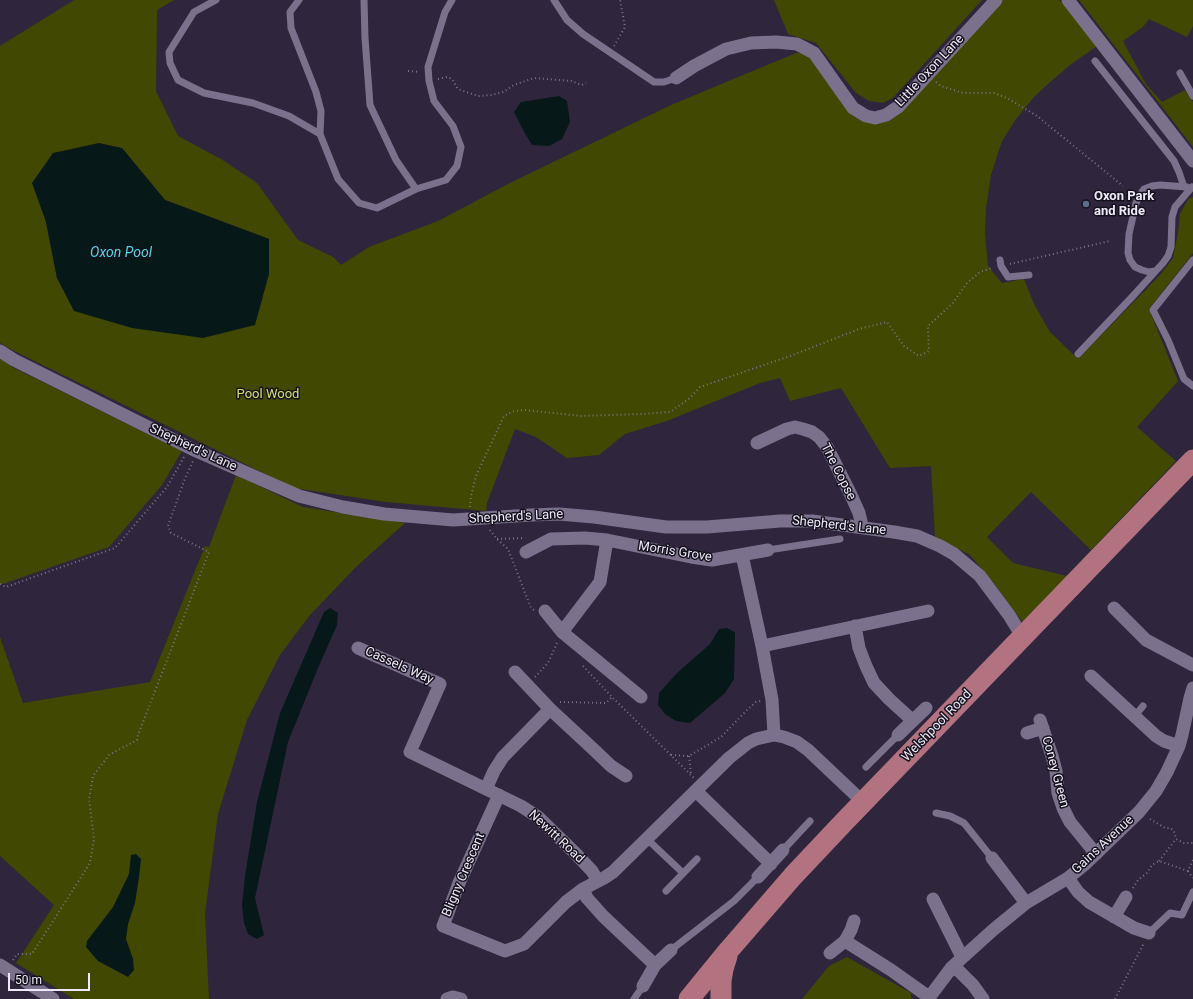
<!DOCTYPE html>
<html>
<head>
<meta charset="utf-8">
<style>
  body { margin:0 }
  #map { position:relative; width:1193px; height:999px; overflow:hidden; background:#2f263d; font-family:Roboto,sans-serif }
  canvas { display:block }
  .scale { position:absolute; left:8px; top:973px; width:82px; height:18px; box-sizing:border-box; border:2px solid #efeafa; border-top:0; padding-left:5px; font-size:12px; line-height:14px; white-space:nowrap; color:#efeafa; -webkit-text-stroke:3px #15111c; paint-order:stroke }
</style>
</head>
<body>
<div id="map">
<canvas width="1193" height="999"></canvas>
<div class="scale">50 m</div>
</div>
<script>
const c = document.querySelector('canvas').getContext('2d');
c.lineJoin = 'round';
function paint(path, color) {
  c.fillStyle = color;
  c.fill(path, 'evenodd');
}
function poly(rows) {
  const path = new Path2D();
  for (const r of rows) {
    path.moveTo(r[0], r[1]);
    for (let i = 2; i < r.length; i += 2) path.lineTo(r[i], r[i + 1]);
  }
  return path;
}
function stroke(path, color, width, dash) {
  c.strokeStyle = color;
  c.lineWidth = width;
  c.lineCap = dash ? 'butt' : 'round';
  c.setLineDash(dash || []);
  c.stroke(path);
}
function write(font, color, halo, rows, align = 'center') {
  c.font = font + ' Roboto,sans-serif';
  c.lineWidth = 3;
  c.setLineDash([]);
  c.textBaseline = 'middle';
  c.strokeStyle = halo;
  c.fillStyle = color;
  for (const [text, x, y, turn = 0] of rows) {
    c.save();
    c.translate(x, y);
    c.rotate((+turn || 0) * Math.PI / 180);
    c.textAlign = isNaN(turn) ? turn : align;
    if (halo) c.strokeText(text, 0, 0);
    c.fillText(text, 0, 0);
    c.restore();
  }
}
paint(poly([
  [74,0,174,0,157,10,156,91,178,136,221,159,257,183,298,240,333,257,341,265,369,247,438,221,510,183,671,105,796,53,802,53,811,59,846,107,887,121,1000,0,1059,0,1068,8,1097,46,1070,65,1048,84,1034,97,1016,119,1002,141,991,175,986,208,985,233,988,266,1002,283,1024,279,1034,304,1050,332,1078,359,1160,275,1173,258,1178,233,1180,214,1188,199,1193,197,1193,253,1149,309,1178,381,1137,427,1176,461,1091,550,1031,492,987,537,1013,563,1067,576,1023,623,993,582,970,555,935,537,931,466,890,468,841,388,790,401,780,378,760,383,667,421,625,434,599,455,567,458,536,437,515,429,487,503,486,511,386,502,294,488,14,351,0,343,0,46],
  [122,148,165,200,269,239,57,278,46,222],
  [774,0,982,0,893,98,883,103,869,101,856,93,816,43,788,34],
  [1079,0,1193,0,1193,26,1187,37,1149,19,1143,27,1123,41,1146,84,1162,102,1185,90,1193,102,1193,147],
  [0,358,12,367,182,451,162,485,109,547,0,585],
  [236,475,303,507,405,523,356,567,310,615,280,655,247,720,218,814,205,914,209,999,74,999,16,963,54,905,0,856,0,637,23,703,150,682,205,546,209,547],
  [847,957,911,993,911,999,802,999,829,966]
]), '#414801');
paint(poly([
  [559,96,567,101,570,122,562,139,549,146,532,145,523,130,514,112,521,102],
  [99,143,122,148,165,200,269,239,269,274,255,325,203,338,132,328,74,311,57,278,46,222,32,183,53,153],
  [330,608,338,613,337,625,318,668,288,742,255,898,264,935,257,939,248,934,244,923,242,905,245,876,257,802,280,713,324,612],
  [727,628,735,632,734,679,725,693,690,723,676,721,665,714,658,705,659,693,677,673,710,644,719,629],
  [136,854,141,859,139,877,135,903,128,924,126,939,133,959,134,970,128,977,98,961,86,947,87,941,113,907,129,874,131,855]
]), '#071819');
stroke(poly([
  [614,46,625,27,620,0],
  [408,71,419,72],
  [438,79,447,77,452,79,458,89,478,96,491,95,503,92,514,85,534,78,571,81,582,85,586,83],
  [936,82,941,86,963,93,994,93,1007,98,1037,116,1123,186],
  [1010,264,1110,241],
  [470,507,471,496,476,476,504,416,514,411,525,410,581,416,642,414,670,412,690,398,700,387,793,355,859,329,887,322,904,346,919,356,929,351,928,326,952,304,967,283,980,272,992,268],
  [490,530,497,539,508,549,531,608,534,610],
  [497,539,525,538],
  [0,584,6,587,115,548,167,487,184,457],
  [583,666,612,697,694,778],
  [535,677,548,663,557,643],
  [560,702,606,703,612,697],
  [671,755,689,756,721,737,746,711,756,702,761,701],
  [689,756,691,774],
  [1150,819,1165,828,1170,828,1174,831,1176,839,1184,843,1193,843],
  [1159,861,1176,839],
  [1188,871,1193,878],
  [1133,888,1138,880,1147,873,1152,865,1159,861,1188,871,1193,860],
  [13,960,17,954,32,954,90,863,94,839,89,799,93,776,109,755,137,740,138,735,209,552,171,533,168,526,184,481,193,461],
  [1115,999,1144,943]
]), '#7b7387', 2, [1, 3]);
stroke(poly([
  [216,0,194,12,169,52,170,63,178,80,204,93,253,103,289,116,320,134],
  [299,0,290,12,291,28,316,92,321,111,320,134,338,179,359,203,377,208,416,189,446,180,457,166,461,147,453,126,434,101,429,81,428,67,445,12,452,0],
  [364,0,365,38,370,105,396,160,416,189],
  [554,0,567,20,583,34,654,82,664,82,676,78],
  [1095,61,1174,161,1179,172,1184,187],
  [1180,73,1193,96],
  [1000,260,1001,266,1008,277,1029,275],
  [1193,260,1153,310,1168,340,1184,379,1193,386],
  [1155,271,1149,272,1142,270,1135,267,1130,260,1128,253,1129,234,1136,203,1140,195,1144,189,1152,186,1160,185,1187,187],
  [1078,354,1132,297,1163,263,1168,256,1171,247,1172,217,1175,207,1192,187],
  [768,550,840,539],
  [1134,717,1143,706],
  [866,767,898,735],
  [936,813,950,816,964,823,992,858],
  [647,839,683,873],
  [783,850,810,821],
  [666,891,697,859],
  [1149,933,1170,913,1182,915,1193,892],
  [671,950,734,901,758,877],
  [634,999,643,986]
]), '#7b718d', 7);
stroke(poly([
  [1068,0,1193,161],
  [676,78,694,66,726,49,751,43,776,42,797,44,814,53,853,108,866,116,875,118,886,115,898,107,996,0],
  [0,351,14,360,192,449,299,496,343,507,384,514,453,520,531,515,559,514,594,517,666,527,707,527,780,521,812,521,894,532,917,536,940,546,954,554,980,576,1009,615,1022,636],
  [757,443,787,429,795,427,803,429,812,432,819,437,827,447,851,495,859,513,861,521,860,527],
  [526,552,551,539,585,538,607,540,691,557,712,560,768,550],
  [742,555,762,646,772,700,774,735],
  [1114,608,1146,640,1193,665],
  [545,611,562,632,641,697],
  [855,626,859,648,866,666,874,683,889,699,912,720],
  [562,632,600,582,607,540],
  [762,646,928,611],
  [358,648,440,684,410,752,521,806,538,817,576,854,592,871,598,881],
  [515,672,550,709,591,747,611,766,626,776],
  [1091,676,1156,736,1164,741,1179,746],
  [1040,720,1052,756,1056,771,1058,793,1063,808,1070,822,1096,854],
  [1027,733,1043,728],
  [898,735,926,708],
  [486,789,494,771,503,757,550,709],
  [696,791,771,864],
  [499,795,459,883,443,926,505,951,524,944,566,902,583,889,604,878,613,872,729,758,748,743,756,739,774,735,784,737,797,742,808,750,863,802],
  [992,858,1026,903],
  [758,877,783,850],
  [1068,878,1078,892,1089,902,1134,928,1149,933],
  [583,889,587,898,603,916,655,965],
  [933,899,962,957],
  [1114,917,1126,897],
  [845,941,851,930,854,921],
  [830,953,845,941,891,970,929,997],
  [0,965,53,999],
  [952,967,959,971,973,985,983,999],
  [643,986,655,965,671,950],
  [447,999,453,997,461,999],
  [928,999,952,967,993,930,1026,903,1068,878,1084,865,1139,812,1156,791,1167,772,1179,746,1182,735,1190,698,1193,688]
]), '#7b718d', 13);
stroke(poly([
  [689,999,729,950,793,876,843,823,1193,460],
  [721,999,721,981,723,969,727,956]
]), '#b27280', 21);
for (const [x, y, r, color] of [
  [1086,204,4,"#5c6f8a"]
]) {
  const dot = new Path2D();
  dot.arc(x, y, r, 0, 2 * Math.PI);
  c.fillStyle = color;
  c.fill(dot);
  stroke(dot, '#15111c', 1.5);
}
write('13px', '#efeafa', '#15111c', [
  ["Little Oxon Lane",930,71,-47],
  ["Shepherd's Lane",193,448,25],
  ["The Copse",838,472,63],
  ["Shepherd's Lane",516,517,-3],
  ["Shepherd's Lane",839,526,6],
  ["Morris Grove",675,552,9],
  ["Cassels Way",399,666,24],
  ["Welshpool Road",937,726,-46],
  ["Coney Green",1055,772,75],
  ["Newitt Road",556,837,43],
  ["Gains Avenue",1103,845,-43],
  ["Bligny Crescent",464,875,-67]
]);
write('bold 13px', '#efeafa', '#15111c', [
  ["Oxon Park",1094,197],
  ["and Ride",1094,212]
], 'left');
write('13px', '#d3e36c', '#15111c', [
  ["Pool Wood",268,395]
]);
write('italic 14px', '#52d8e1', '#15111c', [
  ["Oxon Pool",121,253]
]);
</script>
</body>
</html>
